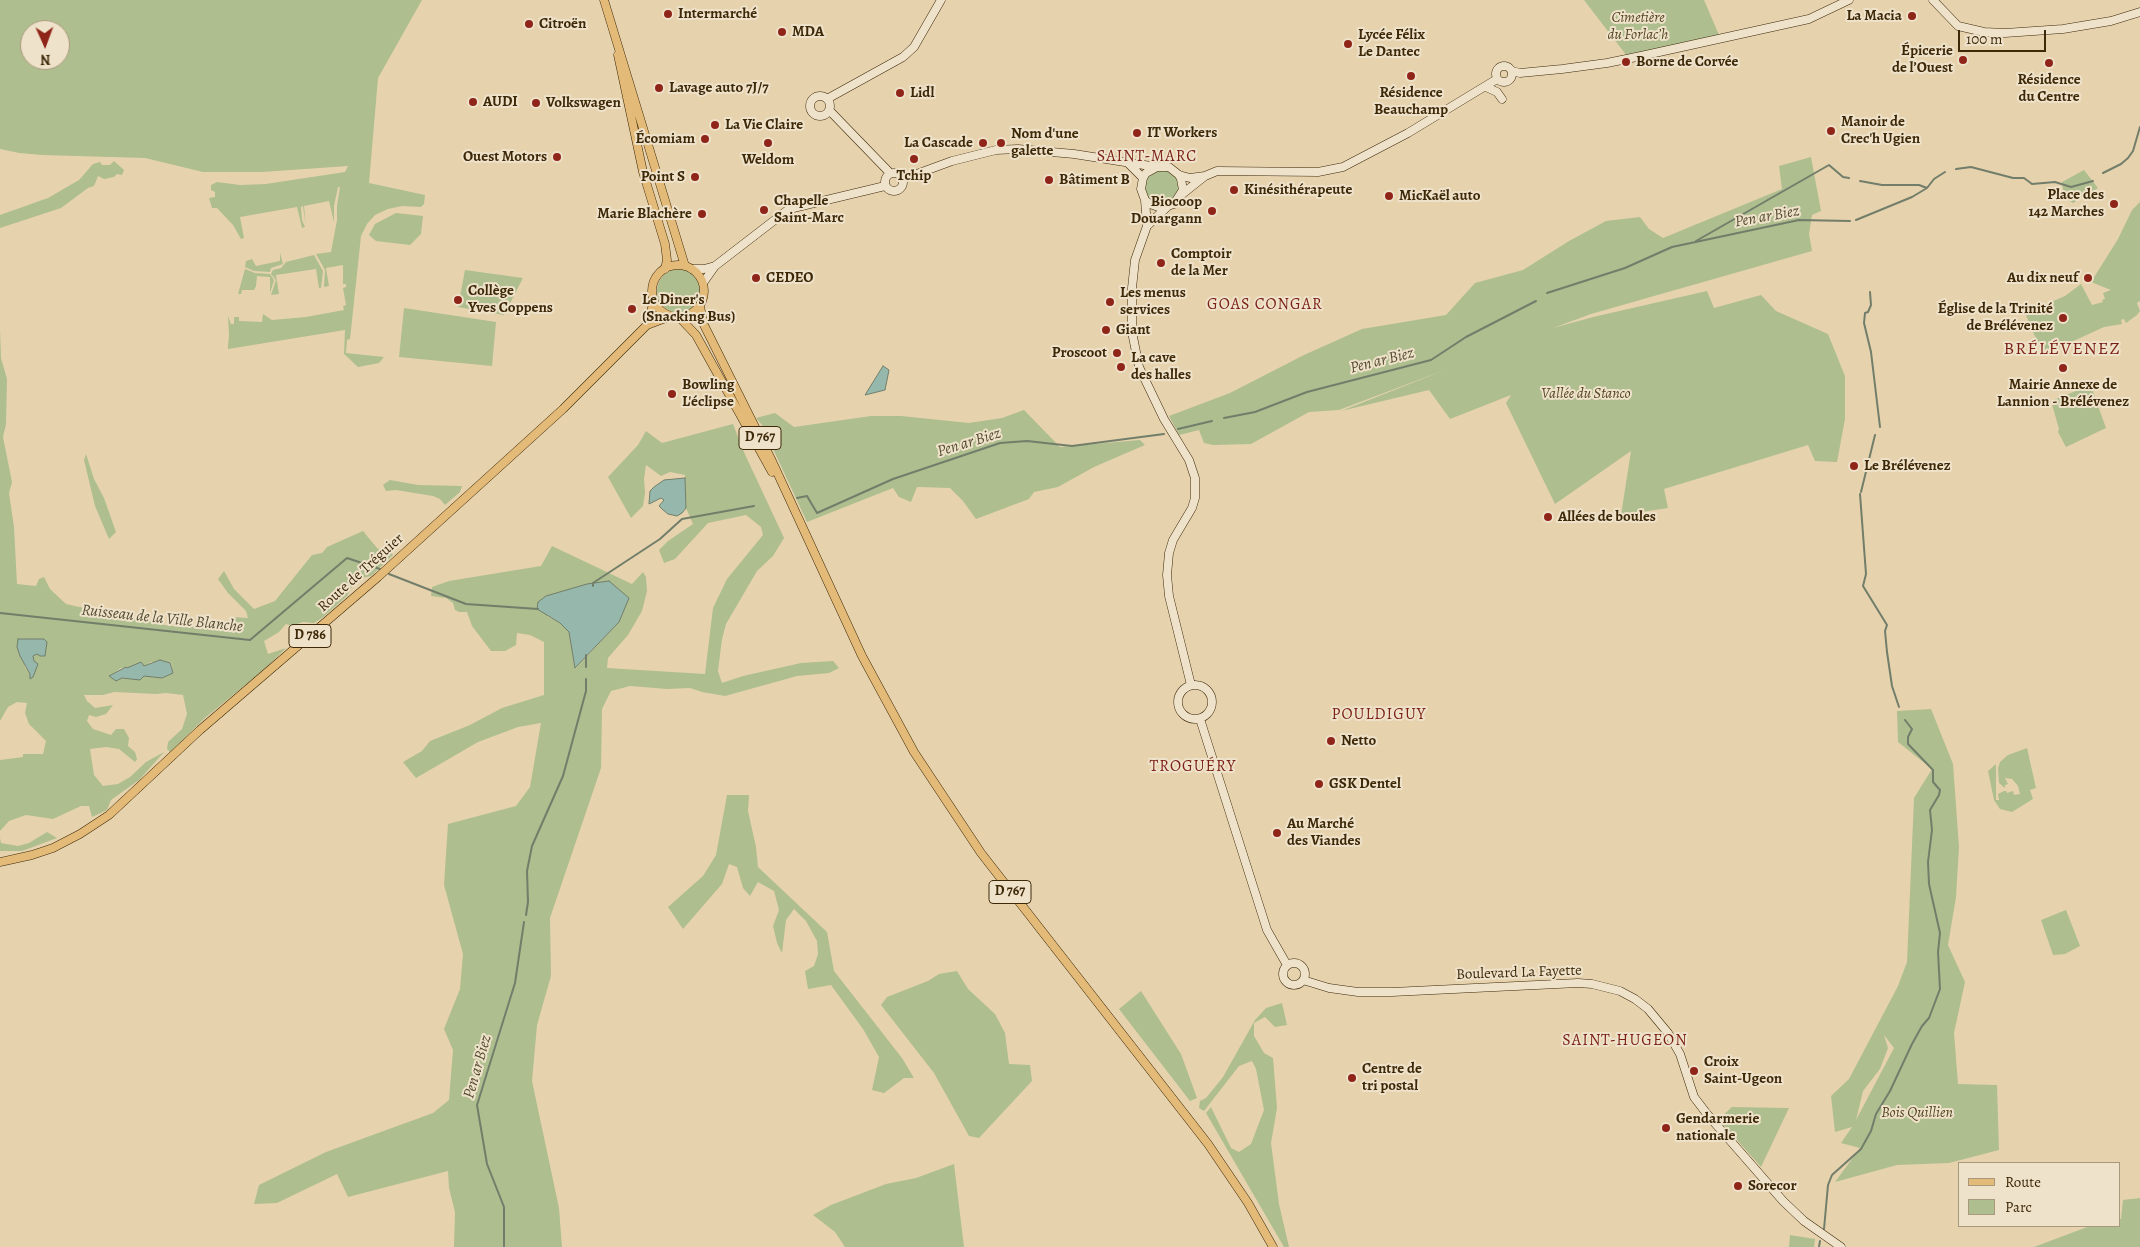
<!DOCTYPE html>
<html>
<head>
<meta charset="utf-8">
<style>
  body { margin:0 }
  #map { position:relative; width:2140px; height:1247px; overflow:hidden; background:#e6d3ae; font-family:Alegreya,serif }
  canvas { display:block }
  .legend { position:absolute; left:1958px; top:1162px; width:162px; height:65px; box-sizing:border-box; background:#efe2ca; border:1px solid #a8987c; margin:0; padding:6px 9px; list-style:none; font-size:15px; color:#3d2808 }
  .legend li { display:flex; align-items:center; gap:10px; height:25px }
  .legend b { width:25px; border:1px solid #a8987c }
  .north { position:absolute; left:20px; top:20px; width:50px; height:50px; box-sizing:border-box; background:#efe2ca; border:1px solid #a8987c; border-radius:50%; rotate:178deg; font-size:14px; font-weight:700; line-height:20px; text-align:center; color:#3d2808 }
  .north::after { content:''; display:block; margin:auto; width:18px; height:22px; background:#8f2418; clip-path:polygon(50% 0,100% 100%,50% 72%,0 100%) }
  .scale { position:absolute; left:1958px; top:30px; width:88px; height:22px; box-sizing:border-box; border:2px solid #3d2808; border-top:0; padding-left:6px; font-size:15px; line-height:18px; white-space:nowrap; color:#3d2808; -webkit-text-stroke:4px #efe2ca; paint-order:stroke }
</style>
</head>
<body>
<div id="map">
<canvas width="2140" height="1247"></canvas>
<ul class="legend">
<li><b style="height:6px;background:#e3ba77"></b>Route</li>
<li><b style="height:14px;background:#aebe8f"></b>Parc</li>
</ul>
<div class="north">N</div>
<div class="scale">100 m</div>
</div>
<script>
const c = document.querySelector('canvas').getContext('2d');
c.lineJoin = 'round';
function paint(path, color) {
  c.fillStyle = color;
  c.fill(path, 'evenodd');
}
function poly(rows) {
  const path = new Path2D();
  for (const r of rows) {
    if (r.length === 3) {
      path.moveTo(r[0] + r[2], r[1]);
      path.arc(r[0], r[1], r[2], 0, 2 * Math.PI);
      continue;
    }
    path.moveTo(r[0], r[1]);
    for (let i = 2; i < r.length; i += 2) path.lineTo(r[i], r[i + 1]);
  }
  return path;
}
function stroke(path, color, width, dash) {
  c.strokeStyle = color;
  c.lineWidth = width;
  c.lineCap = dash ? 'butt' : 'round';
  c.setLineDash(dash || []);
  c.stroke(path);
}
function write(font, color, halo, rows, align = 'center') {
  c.font = font + ' Alegreya,serif';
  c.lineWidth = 4;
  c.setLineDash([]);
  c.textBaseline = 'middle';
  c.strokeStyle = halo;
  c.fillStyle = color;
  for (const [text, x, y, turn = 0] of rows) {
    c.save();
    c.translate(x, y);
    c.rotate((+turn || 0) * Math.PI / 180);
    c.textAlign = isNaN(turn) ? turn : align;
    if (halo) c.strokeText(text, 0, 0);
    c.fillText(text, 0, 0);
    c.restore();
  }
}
paint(poly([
  [0,0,422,0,378,78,369,183,425,195,424,204,421,207,402,206,388,209,375,215,367,224,361,236,350,339,347,340,346,353,384,357,379,363,358,367,344,354,345,330,228,349,228,346,229,335,228,316,231,324,234,324,234,317,239,317,239,321,262,322,263,314,272,320,306,317,344,310,343,306,346,305,343,288,346,287,346,284,343,284,343,265,326,268,329,286,324,287,325,270,316,254,331,252,337,220,337,206,340,187,338,187,334,206,334,222,329,201,304,206,306,227,303,206,301,207,302,220,305,227,302,228,297,207,240,217,244,238,241,239,233,225,217,208,212,208,209,198,215,197,215,192,211,190,211,185,217,182,240,185,266,184,345,172,348,166,262,172,203,172,145,158,42,155,19,153,0,149],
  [30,30,60,30,60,60,30,60],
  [1584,0,1704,0,1719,35,1627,56],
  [1811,157,1821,211,1812,215,1809,234,1812,251,1591,314,1553,328,1593,317,1707,291,1714,308,1761,295,1776,311,1828,334,1845,376,1845,419,1837,462,1815,461,1808,445,1664,489,1668,508,1621,515,1631,451,1555,504,1506,403,1511,395,1450,419,1429,390,1341,411,1450,368,1339,410,1309,412,1251,444,1213,445,1204,443,1199,430,1179,435,1169,416,1230,393,1304,355,1362,329,1446,315,1475,283,1523,270,1569,241,1606,221,1640,217,1649,229,1663,238,1782,189,1779,166],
  [114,161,124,170,122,175,117,174,114,177,104,179,98,176,94,186,88,188,61,208,0,228,0,215,48,198,79,180,93,164,100,162,102,165,110,165],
  [1162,187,17],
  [2084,170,2098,188,2073,203,2064,198,2062,182],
  [2140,202,2140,301,2137,303,2140,311,2137,315,2126,323,2124,319,2121,320,2122,324,2104,327,2043,355,2025,313,2024,304,2044,305,2065,296,2081,284,2092,305,2103,302,2102,300,2105,299,2103,293,2111,290,2091,282,2118,239,2132,210],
  [396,213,423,216,421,234,410,245,376,241,369,235,375,224],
  [280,253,283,264,271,268,270,272,254,271,245,267,246,261,252,259,256,266,280,261],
  [314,255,323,271,321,288,319,288,316,269,276,275,279,294,271,295,276,280,271,274,273,270,281,268,286,262],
  [679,291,22],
  [245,269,255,273,270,274,274,280,270,293,270,277,257,276,256,286,254,290,242,290,241,294,238,294],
  [465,270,523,278,504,315,458,307],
  [404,308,496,322,492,366,399,357],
  [0,328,1,358,7,379,6,424,3,437,12,482,9,493,14,527,17,584,36,586,39,579,44,577,50,589,66,604,93,610,106,610,132,619,147,619,157,624,180,627,225,627,231,617,248,618,246,611,228,593,218,579,224,571,234,589,254,609,275,601,312,555,322,553,327,547,363,531,377,548,385,553,390,550,393,555,371,576,362,578,353,585,347,596,322,618,314,623,303,622,291,626,286,624,279,632,264,641,268,654,286,648,267,667,206,717,170,752,167,749,168,742,182,729,187,714,183,695,166,693,156,694,114,692,103,695,84,695,87,701,95,708,113,705,106,714,96,717,89,715,87,721,93,729,111,735,116,729,124,729,129,738,128,746,135,752,137,759,135,762,119,749,106,747,90,749,94,775,103,786,118,784,130,777,146,762,164,752,139,780,111,800,107,810,92,817,89,806,81,806,53,819,26,815,9,821,0,831,0,760,23,757,23,754,43,754,46,741,29,724,25,713,27,703,17,702,8,707,0,721],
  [18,639,23,640,37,653,33,656,35,670,30,674,25,667],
  [151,662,171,663,173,672,162,678,144,676,126,679,110,676,121,668,144,666],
  [2088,386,2092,389,2106,428,2066,447,2058,432,2059,429,2051,401],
  [1024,410,1060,447,1140,440,1145,445,1094,467,1058,487,1034,492,1029,499,976,519,963,501,950,488,917,487,911,502,899,497,893,488,807,522,762,425,756,418,775,413,794,427,871,416,901,416,969,423,1002,418],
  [733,424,743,450,784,538,773,556,757,571,726,624,722,639,718,671,722,683,743,676,801,663,833,661,839,668,829,673,797,676,725,696,702,692,690,688,667,689,630,686,611,691,602,709,601,768,550,918,551,976,537,1025,532,1081,559,1208,562,1247,454,1247,455,1212,449,1188,448,1171,348,1197,337,1174,277,1203,254,1204,259,1185,326,1152,433,1113,449,1100,453,1050,444,1029,460,989,463,954,444,885,448,824,516,806,530,787,541,723,518,727,478,742,416,778,403,762,422,751,430,741,470,725,502,708,544,695,544,642,530,635,517,633,516,645,505,651,491,651,472,626,467,612,459,612,455,610,453,603,446,598,431,596,432,587,449,581,541,566,552,546,632,584,643,572,646,577,647,591,642,611,628,635,608,658,607,668,705,674,713,608,727,579,763,535,761,527,746,515,708,523,675,559,664,563,659,550,668,541,693,524,686,508,685,475,670,472,661,476,646,465,644,479,645,493,643,506,631,518,608,477,638,445,646,431,662,443],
  [547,616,619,622,576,668,569,632,560,623],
  [86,454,94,479,104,498,116,532,109,539,95,506,84,460],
  [390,480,418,485,462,486,460,492,445,505,440,499,433,496,396,490,386,491,383,485],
  [1931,709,1953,764,1959,847,1956,897,1948,945,1965,982,1954,1033,1958,1084,1997,1085,1999,1150,1949,1163,1897,1165,1835,1182,1860,1148,1841,1143,1852,1127,1835,1132,1831,1096,1849,1079,1898,986,1907,962,1914,798,1932,769,1898,742,1897,711],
  [1884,1035,1894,1048,1856,1120,1863,1091,1880,1069,1888,1048],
  [2027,748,2036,788,2030,790,2033,799,2012,812,2000,809,1994,800,1988,771,1996,764,1996,800,1999,800,1998,794,2004,791,2006,791,2007,793,2013,791,2014,795,2020,794,2018,786,2012,779,2005,778,2008,784,2005,785,2005,788,1999,783,1998,768,2000,762,2008,755],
  [727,795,749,795,748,811,756,847,758,867,827,932,834,971,902,1058,914,1078,904,1078,884,1093,872,1090,879,1057,863,1029,831,985,808,989,805,971,814,966,818,954,817,941,806,921,794,909,786,920,782,953,777,943,773,926,779,910,774,891,758,882,750,896,743,888,737,867,729,864,722,884,683,929,668,907,703,876,716,855],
  [47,832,57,838,22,851,0,851,0,838,1,843,18,846,29,843],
  [2066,910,2080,946,2065,954,2053,955,2041,920],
  [957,971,968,989,995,1014,1005,1033,1009,1064,1030,1065,1032,1081,979,1138,969,1136,934,1073,881,1005,887,997,928,981,939,974],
  [1141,991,1181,1054,1197,1098,1190,1101,1119,1009],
  [1282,1003,1287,1025,1275,1027,1265,1017,1254,1023,1254,1036,1264,1053,1273,1058,1277,1108,1271,1143,1279,1204,1289,1247,1284,1247,1206,1113,1211,1107,1231,1148,1239,1152,1251,1144,1264,1110,1256,1069,1252,1061,1239,1066,1204,1111,1199,1108,1200,1101,1206,1098,1223,1077,1255,1020,1266,1008],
  [1732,1107,1789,1108,1761,1167,1721,1122,1720,1118],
  [954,1164,964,1247,845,1247,835,1232,813,1215,831,1205,886,1184,916,1178],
  [2140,1198,2140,1247,2034,1247,2090,1226,2119,1226,2119,1219,2121,1219,2123,1200],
  [1790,1235,1815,1239,1814,1247,1789,1247]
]), '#aebe8f');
const water = poly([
  [883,366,889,370,885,390,865,395,883,366],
  [685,478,686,508,682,513,677,516,668,514,662,509,659,506,664,500,661,498,649,504,650,491,654,487,664,480,685,478],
  [609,581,629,598,619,622,575,668,569,632,560,623,537,609,538,602,546,596,587,584,609,581],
  [18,639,44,639,47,642,45,656,40,656,37,654,33,656,34,661,38,664,33,677,30,679,30,674,20,656,17,647,18,639],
  [160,660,170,663,173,673,162,678,144,676,140,680,122,678,116,681,109,676,126,667,127,668,141,662,144,666,160,660]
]);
paint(water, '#96b8ac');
stroke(water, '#727e6a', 1);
stroke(poly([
  [1956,169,1971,167,2013,178,2024,178,2032,184,2055,182,2071,187,2093,181],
  [2103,173,2121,164,2128,158,2133,151,2140,127],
  [1860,181,1882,185,1919,185,1927,188],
  [1856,220,1912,197,1927,188,1934,179,1945,172],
  [1696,241,1829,165,1843,177,1849,178],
  [1870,292,1871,305,1868,312,1865,313,1864,323,1871,352,1880,427],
  [1547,293,1625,268,1672,247,1799,220,1850,221],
  [1224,418,1255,412,1307,392,1431,360,1466,337,1536,301],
  [1178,429,1212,421],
  [1861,492,1875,435],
  [1860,494,1866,574,1863,586,1887,625,1885,631,1887,652,1892,686,1899,707],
  [797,498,807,496,817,513,893,479,1000,443,1027,441,1072,446,1164,434],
  [389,574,466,604,538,609],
  [593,586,593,583,660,539,682,519,754,506],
  [0,613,250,640,347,558,380,569],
  [586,667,586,655],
  [526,915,528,902,527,871,532,846,563,776,586,691,586,679],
  [1824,1229,1828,1185,1832,1175,1861,1149,1871,1131,1876,1114,1890,1091,1912,1044,1922,1026,1929,1018,1940,989,1938,952,1940,933,1929,884,1928,862,1932,830,1930,810,1939,795,1940,790,1933,782,1933,770,1908,744,1908,737,1912,729,1905,720],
  [504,1247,504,1207,487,1164,477,1105,515,983,524,922],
  [1819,1247,1820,1241]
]), '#727e6a', 2);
const secondary = poly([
  [1933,0,1958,26,1984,32,2005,33,2063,29,2111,21,2140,12],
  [1504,74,8],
  [1512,71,1520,73,1562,69,1607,63,1641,56,1809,19,1849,0],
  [1486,87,1497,92,1502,99],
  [820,106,10],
  [827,99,903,57,914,47,941,0],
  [829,110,890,173],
  [1126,161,1143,178],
  [894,182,9],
  [1179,175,1181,179,1183,190,1174,204,1161,208,1150,204,1145,200,1141,189,1143,178,1146,173,1157,167,1169,167,1179,175,1190,178,1205,176],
  [903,179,952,161,996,150,1018,149,1074,154,1157,167],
  [1181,195,1205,176,1217,171,1318,172,1343,167,1408,133,1497,79],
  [1145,200,1147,226,1135,260,1132,288,1132,332,1139,367,1164,419,1189,460,1195,478,1195,498,1192,508,1173,540,1169,553,1167,575,1169,596,1191,685],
  [1147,226,1167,207],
  [692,269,704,269,715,266],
  [703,283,715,266,789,209,885,186],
  [1195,702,17],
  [1200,719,1267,930,1287,965],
  [1294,974,11],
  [1303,980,1329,988,1358,992,1392,992,1578,983,1592,984,1620,991,1635,999,1648,1009,1668,1033,1680,1054,1694,1097,1707,1114,1783,1201,1804,1221,1841,1247]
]);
const primary = poly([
  [604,0,685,266],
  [618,55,643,172,665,244,667,260,665,269],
  [678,291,26],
  [700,306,703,323,771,459,862,656,914,752,981,853,1208,1144,1248,1203,1273,1247],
  [679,317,696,335,772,472],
  [647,325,671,316],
  [0,862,32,855,53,848,80,834,109,815,200,730,378,577,563,409,647,325,654,301]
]);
stroke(secondary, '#3d2808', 9);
stroke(primary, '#3d2808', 9);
stroke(secondary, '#efe2ca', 8);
stroke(primary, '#e3ba77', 8);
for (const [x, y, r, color] of [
  [668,14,5,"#8f2418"],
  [1912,16,5,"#8f2418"],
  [529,24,5,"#8f2418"],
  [782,32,5,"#8f2418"],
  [1348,44,5,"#8f2418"],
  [1963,60,5,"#8f2418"],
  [1626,62,5,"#8f2418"],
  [2049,63,5,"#8f2418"],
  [1411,76,5,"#8f2418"],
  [659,88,5,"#8f2418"],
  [900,93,5,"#8f2418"],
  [473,102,5,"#8f2418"],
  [536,103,5,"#8f2418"],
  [715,125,5,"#8f2418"],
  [1831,131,5,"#8f2418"],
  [1137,133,5,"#8f2418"],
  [705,139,5,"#8f2418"],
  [768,143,5,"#8f2418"],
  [983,143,5,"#8f2418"],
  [1001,143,5,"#8f2418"],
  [557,157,5,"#8f2418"],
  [914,159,5,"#8f2418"],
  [695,177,5,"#8f2418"],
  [1049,180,5,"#8f2418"],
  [1234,190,5,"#8f2418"],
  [1389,196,5,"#8f2418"],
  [2114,204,5,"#8f2418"],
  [764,210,5,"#8f2418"],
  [1212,211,5,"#8f2418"],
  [702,214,5,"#8f2418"],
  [1161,263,5,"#8f2418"],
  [756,278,5,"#8f2418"],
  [2088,278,5,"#8f2418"],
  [458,300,5,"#8f2418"],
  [1110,302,5,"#8f2418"],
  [632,309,5,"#8f2418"],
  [2063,318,5,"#8f2418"],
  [1106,330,5,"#8f2418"],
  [1117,353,5,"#8f2418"],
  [1121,367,5,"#8f2418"],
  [2063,368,5,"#8f2418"],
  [672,394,5,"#8f2418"],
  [1854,466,5,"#8f2418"],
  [1548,517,5,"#8f2418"],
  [1331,741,5,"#8f2418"],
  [1319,784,5,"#8f2418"],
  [1277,833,5,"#8f2418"],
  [1694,1071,5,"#8f2418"],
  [1352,1078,5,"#8f2418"],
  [1666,1128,5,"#8f2418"],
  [1738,1186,5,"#8f2418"]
]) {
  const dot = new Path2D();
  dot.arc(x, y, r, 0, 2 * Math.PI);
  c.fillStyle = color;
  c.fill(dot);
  stroke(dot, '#efe2ca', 2);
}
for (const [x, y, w] of [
  [760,438,42],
  [310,636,42],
  [1010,892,42]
]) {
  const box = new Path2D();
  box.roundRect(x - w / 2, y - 11.5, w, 23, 4);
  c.fillStyle = '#efe2ca';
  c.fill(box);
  stroke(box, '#3d2808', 1);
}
write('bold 14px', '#3d2808', null, [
  ["D 767",760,438],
  ["D 786",310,636],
  ["D 767",1010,892]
]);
write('bold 15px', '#3d2808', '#efe2ca', [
  ["Intermarché",678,14],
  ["La Macia",1902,16,"right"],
  ["Citroën",539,24],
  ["MDA",792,32],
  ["Lycée Félix",1358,35],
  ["Le Dantec",1358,52],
  ["Épicerie",1953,51,"right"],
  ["de l’Ouest",1953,68,"right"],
  ["Borne de Corvée",1636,62],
  ["Résidence",2049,80,"center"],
  ["du Centre",2049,97,"center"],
  ["Lavage auto 7J/7",669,88],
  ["Lidl",910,93],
  ["Résidence",1411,93,"center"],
  ["Beauchamp",1411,110,"center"],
  ["AUDI",483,102],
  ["Volkswagen",546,103],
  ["Manoir de",1841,122],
  ["Crec'h Ugien",1841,139],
  ["La Vie Claire",725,125],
  ["IT Workers",1147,133],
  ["Nom d'une",1011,134],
  ["galette",1011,151],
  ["Écomiam",695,139,"right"],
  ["La Cascade",973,143,"right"],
  ["Ouest Motors",547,157,"right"],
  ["Weldom",768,160,"center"],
  ["Tchip",914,176,"center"],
  ["Point S",685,177,"right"],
  ["Bâtiment B",1059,180],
  ["Kinésithérapeute",1244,190],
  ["Place des",2104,195,"right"],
  ["142 Marches",2104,212,"right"],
  ["MicKaël auto",1399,196],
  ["Chapelle",774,201],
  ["Saint-Marc",774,218],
  ["Biocoop",1202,202,"right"],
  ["Douargann",1202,219,"right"],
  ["Marie Blachère",692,214,"right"],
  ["Comptoir",1171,254],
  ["de la Mer",1171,271],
  ["CEDEO",766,278],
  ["Au dix neuf",2078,278,"right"],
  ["Collège",468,291],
  ["Yves Coppens",468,308],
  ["Les menus",1120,293],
  ["services",1120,310],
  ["Le Diner's",642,300],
  ["(Snacking Bus)",642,317],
  ["Église de la Trinité",2053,309,"right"],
  ["de Brélévenez",2053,326,"right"],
  ["Giant",1116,330],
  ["Proscoot",1107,353,"right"],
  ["La cave",1131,358],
  ["des halles",1131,375],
  ["Bowling",682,385],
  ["L'éclipse",682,402],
  ["Mairie Annexe de",2063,385,"center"],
  ["Lannion - Brélévenez",2063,402,"center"],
  ["Le Brélévenez",1864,466],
  ["Allées de boules",1558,517],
  ["Netto",1341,741],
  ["GSK Dentel",1329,784],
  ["Au Marché",1287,824],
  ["des Viandes",1287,841],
  ["Croix",1704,1062],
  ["Saint-Ugeon",1704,1079],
  ["Centre de",1362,1069],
  ["tri postal",1362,1086],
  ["Gendarmerie",1676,1119],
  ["nationale",1676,1136],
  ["Sorecor",1748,1186]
], 'left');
write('italic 15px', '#544623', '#efe2ca', [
  ["Cimetière",1638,18],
  ["du Forlac’h",1638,35],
  ["Vallée du Stanco",1586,394],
  ["Bois Quillien",1917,1113]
]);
write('15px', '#3d2808', '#efe2ca', [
  ["Route de Tréguier",361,573,-42],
  ["Boulevard La Fayette",1519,973,-2]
]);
c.letterSpacing = '1px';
write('16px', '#7a1f14', '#efe2ca', [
  ["SAINT-MARC",1147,157],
  ["GOAS CONGAR",1265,305],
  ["POULDIGUY",1379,715],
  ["TROGUÉRY",1193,767],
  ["SAINT-HUGEON",1625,1041]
]);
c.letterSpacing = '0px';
write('italic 16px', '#534c31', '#efe2ca', [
  ["Pen ar Biez",1767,217,-10],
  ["Pen ar Biez",1382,361,-14],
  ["Pen ar Biez",969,443,-17],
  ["Ruisseau de la Ville Blanche",162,619,6],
  ["Pen ar Biez",478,1067,-74]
]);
c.letterSpacing = '1px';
write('18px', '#7a1f14', '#efe2ca', [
  ["BRÉLÉVENEZ",2062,350]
]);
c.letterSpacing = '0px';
</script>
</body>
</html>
